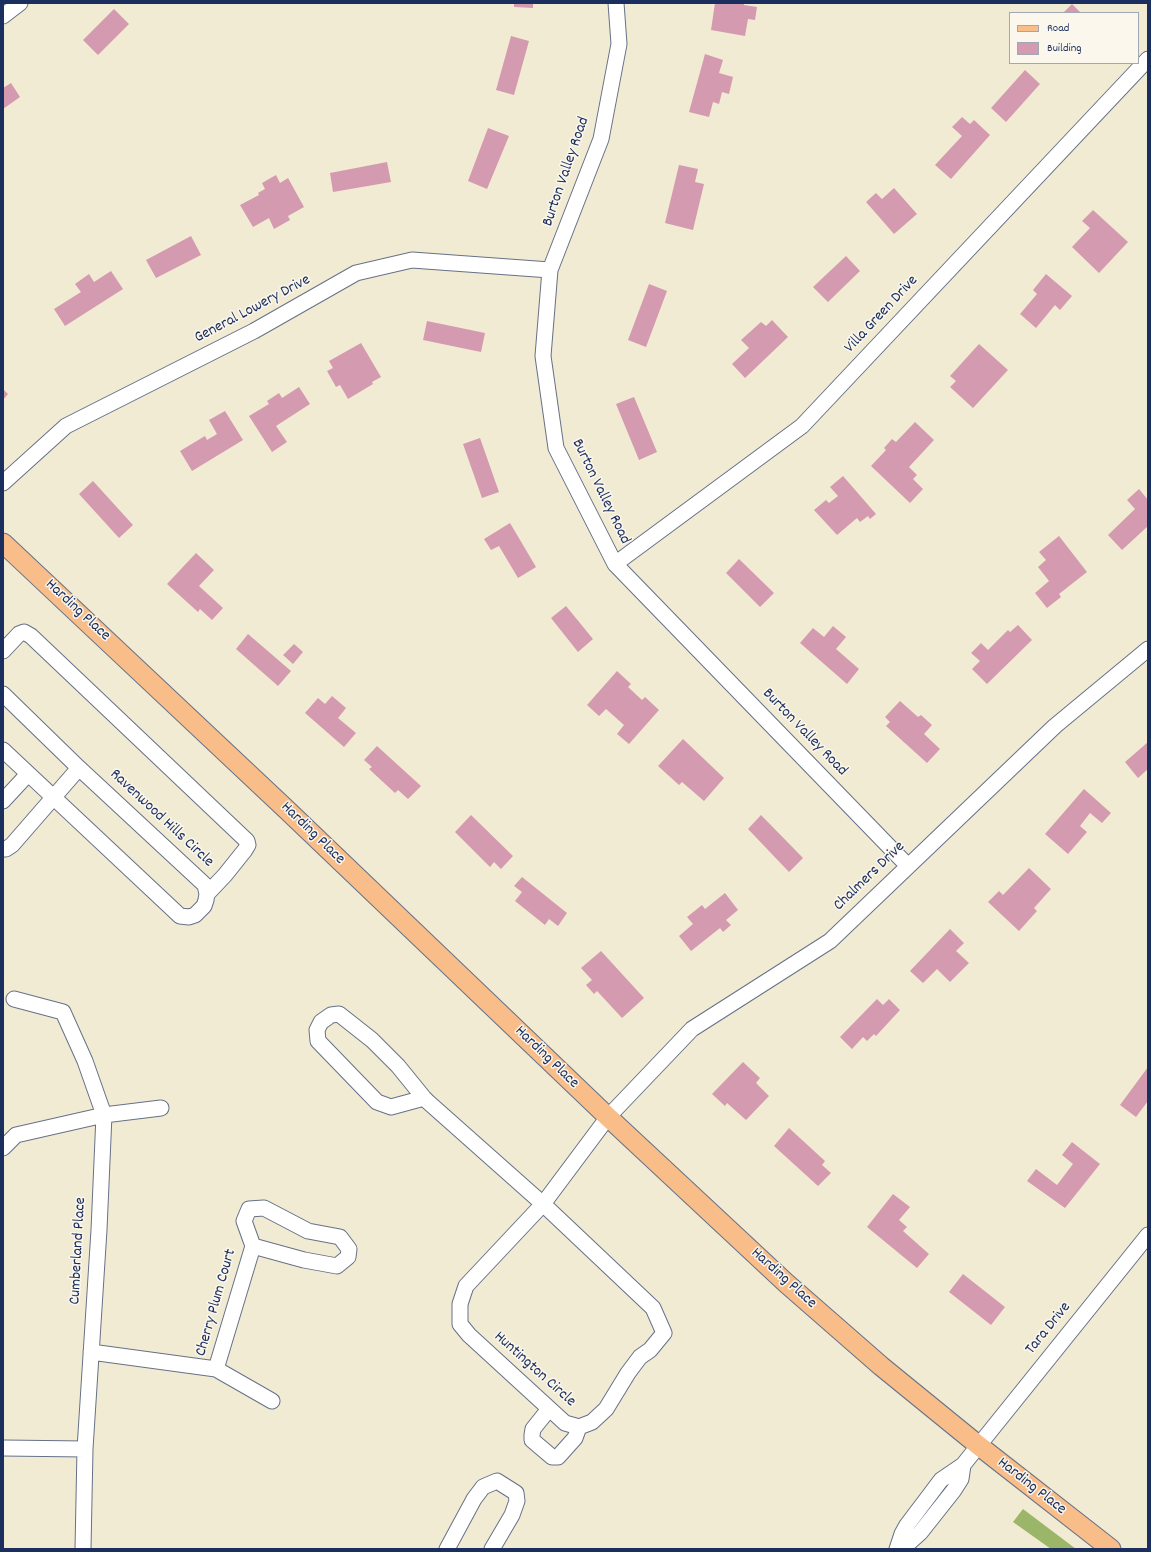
<!DOCTYPE html>
<html>
<head>
<meta charset="utf-8">
<style>
  body { margin:0 }
  #map { position:relative; width:1151px; height:1552px; overflow:hidden; background:#f2ebd3; font-family:Dekko,sans-serif }
  canvas { display:block }
  .frame { position:absolute; inset:0; border:4px solid #1b2f5e; pointer-events:none }
  .legend { position:absolute; left:1009px; top:12px; width:130px; height:52px; box-sizing:border-box; background:#fbf7ec; border:1px solid #a1a7b3; margin:0; padding:5px 7px; list-style:none; font-size:12px; color:#1b2f5e }
  .legend li { display:flex; align-items:center; gap:8px; height:20px }
  .legend b { width:20px; border:1px solid #a1a7b3 }
</style>
</head>
<body>
<div id="map">
<canvas width="1151" height="1552"></canvas>
<div class="frame"></div>
<ul class="legend">
<li><b style="height:5px;background:#f8bd89"></b>Road</li>
<li><b style="height:11px;background:#d49ab0"></b>Building</li>
</ul>
</div>
<script>
const c = document.querySelector('canvas').getContext('2d');
c.lineJoin = 'round';
function paint(path, color) {
  c.fillStyle = color;
  c.fill(path, 'evenodd');
}
function poly(rows) {
  const path = new Path2D();
  for (const r of rows) {
    path.moveTo(r[0], r[1]);
    for (let i = 2; i < r.length; i += 2) path.lineTo(r[i], r[i + 1]);
  }
  return path;
}
function stroke(path, color, width, dash) {
  c.strokeStyle = color;
  c.lineWidth = width;
  c.lineCap = dash ? 'butt' : 'round';
  c.setLineDash(dash || []);
  c.stroke(path);
}
function write(font, color, halo, rows, align = 'center') {
  c.font = font + ' Dekko,sans-serif';
  c.lineWidth = 3;
  c.setLineDash([]);
  c.textBaseline = 'middle';
  c.strokeStyle = halo;
  c.fillStyle = color;
  for (const [text, x, y, turn = 0] of rows) {
    c.save();
    c.translate(x, y);
    c.rotate((+turn || 0) * Math.PI / 180);
    c.textAlign = isNaN(turn) ? turn : align;
    if (halo) c.strokeText(text, 0, 0);
    c.fillText(text, 0, 0);
    c.restore();
  }
}
paint(poly([
  [1023,1509,1076,1549,1051,1549,1013,1522]
]), '#9bb668');
paint(poly([
  [514,3,533,3,533,8,514,7],
  [715,3,744,3,744,5,757,7,755,20,748,19,745,36,711,30],
  [1072,4,1081,13,1063,13],
  [114,9,129,24,98,55,83,40],
  [511,36,529,41,514,95,496,90],
  [705,54,723,60,719,73,733,77,729,94,722,92,719,104,713,102,709,117,689,112],
  [1025,70,1040,84,1006,122,991,108],
  [11,83,20,97,3,109,3,88],
  [962,117,970,124,974,120,990,135,951,179,935,165,962,136,952,127],
  [488,128,509,136,487,189,468,181],
  [387,162,391,182,333,192,330,173],
  [679,165,698,169,695,182,704,184,693,230,665,223],
  [276,175,280,183,288,178,304,207,288,216,290,220,274,229,269,218,253,227,240,205,259,195,258,193,265,189,262,183],
  [894,188,917,214,894,234,866,202,876,193,882,199],
  [1093,210,1128,242,1099,273,1072,247,1090,228,1082,221],
  [191,236,201,255,156,278,146,260],
  [846,256,860,271,828,302,813,287],
  [111,271,123,289,65,326,54,309,81,292,75,284,89,274,94,282],
  [1046,274,1072,296,1060,310,1055,305,1036,328,1020,314,1037,294,1033,290],
  [649,284,667,291,646,347,628,340],
  [772,320,788,337,745,378,732,364,749,348,741,340,761,322,766,326],
  [427,321,485,333,481,352,423,340],
  [361,343,381,377,372,382,373,384,348,399,340,385,336,387,327,371,333,368,329,361],
  [979,344,1008,370,973,408,950,387,956,381,950,376],
  [299,387,310,404,276,426,287,442,272,452,249,416,269,404,267,401,279,393,282,398],
  [3,389,8,394,3,400],
  [634,397,657,452,639,460,616,404],
  [225,411,243,440,192,471,180,451,205,436,207,440,217,434,209,420],
  [915,422,934,440,909,467,917,475,913,479,923,489,910,503,871,466,886,450,884,448,892,439,896,442],
  [480,438,499,492,482,498,463,444],
  [843,476,876,514,870,519,868,516,860,522,857,518,837,535,814,510,826,500,829,503,838,496,830,487],
  [93,481,133,525,119,538,79,494],
  [1139,489,1148,500,1148,526,1122,550,1108,535,1135,509,1127,500],
  [510,523,536,567,518,578,499,546,491,550,484,539],
  [1059,536,1087,572,1059,594,1061,597,1047,608,1035,593,1049,581,1038,567,1046,560,1039,552],
  [196,553,214,570,199,586,223,608,212,620,200,609,198,612,167,584],
  [739,559,774,593,760,607,726,573],
  [566,606,593,639,578,652,551,618],
  [1018,625,1032,640,987,684,972,669,980,661,971,653,981,643,988,650,1008,630,1010,632],
  [833,626,846,637,836,649,859,669,847,684,800,643,813,628,824,637],
  [248,634,291,671,278,686,236,649],
  [294,644,303,652,293,664,283,655],
  [617,671,631,684,628,687,642,700,645,697,659,710,629,744,617,734,624,725,606,709,599,716,587,705],
  [332,696,346,708,338,718,356,733,344,747,305,713,318,698,325,704],
  [900,701,918,717,921,715,932,725,924,734,940,749,927,763,886,726,890,722,885,717],
  [683,739,724,778,704,801,682,782,679,785,658,766],
  [1148,742,1148,769,1138,778,1125,762],
  [377,746,421,786,408,799,398,790,395,793,369,769,372,767,364,760],
  [1084,789,1111,813,1102,823,1090,813,1080,826,1087,832,1068,854,1045,834],
  [471,815,513,856,501,869,494,862,490,867,455,832],
  [761,815,803,858,789,872,748,829],
  [1029,868,1051,889,1034,908,1037,911,1019,931,988,902,999,891,1003,895],
  [522,877,567,913,558,926,549,919,545,925,515,901,522,892,514,886],
  [725,893,738,910,726,920,731,925,723,932,720,928,691,951,679,936,693,924,687,917,702,905,705,909],
  [950,929,964,943,956,951,969,963,950,982,937,969,923,983,910,971],
  [601,951,644,998,622,1018,597,991,594,994,586,985,592,980,581,968],
  [877,999,883,1005,889,999,900,1010,876,1036,874,1034,867,1041,863,1037,852,1049,840,1037],
  [743,1062,760,1078,756,1083,769,1096,746,1120,727,1103,725,1106,712,1094],
  [1148,1067,1148,1101,1136,1117,1120,1105],
  [789,1128,825,1161,822,1165,831,1173,818,1186,774,1146],
  [1072,1142,1100,1164,1065,1208,1027,1181,1036,1169,1057,1185,1073,1164,1062,1155],
  [893,1194,910,1207,899,1220,907,1227,903,1231,929,1254,917,1268,867,1227],
  [963,1274,1005,1307,991,1325,949,1292]
]), '#d49ab0');
const minor = poly([
  [616,3,619,44,601,139,550,270,543,356,556,448,615,564,908,866],
  [3,16,20,3],
  [3,483,66,426,254,331,356,273,412,260,550,270],
  [615,564,802,426,1148,59],
  [3,651,19,634,24,632,31,636,247,841,248,845,245,850,225,875,207,894],
  [3,694,79,768,205,885,207,894,206,900,204,906,195,915,189,917,180,916,3,750],
  [3,801,28,774],
  [3,849,6,849,12,845,79,768],
  [14,999,63,1012,85,1061,104,1115,99,1230,85,1449,83,1549],
  [424,1098,391,1107,377,1102,318,1041,317,1030,321,1022,331,1015,339,1014,372,1040,398,1066,424,1098,427,1101,543,1204,608,1117,692,1029,830,941,1055,726,1148,649],
  [3,1148,16,1135,104,1115,161,1108],
  [543,1204,653,1308,664,1333,650,1350,640,1357,628,1373,606,1409,592,1422,579,1427,565,1423,469,1335,460,1324,460,1304,466,1286,543,1204],
  [91,1352,216,1369,272,1401],
  [216,1369,253,1246,304,1260,337,1266,348,1257,349,1249,340,1237,308,1231,264,1208,249,1209,244,1221,253,1246],
  [549,1409,533,1429,532,1435,532,1440,552,1457,558,1457,575,1438,579,1427],
  [3,1448,85,1449],
  [898,1548,910,1542,920,1533,954,1490,961,1479,963,1465],
  [447,1549,474,1499,483,1487,497,1481,516,1493,517,1501,512,1515,492,1549],
  [897,1549,902,1534,907,1525,941,1480,963,1465,1148,1235]
]);
const major = poly([
  [3,543,287,810,608,1117,786,1283,881,1366,978,1445,1111,1549]
]);
stroke(minor, '#667187', 17);
stroke(major, '#667187', 21);
stroke(minor, '#fff', 15);
stroke(major, '#f8bd89', 19);
write('16px', '#1b2f5e', '#fbf7ec', [
  ["Burton Valley Road",567,172,-71],
  ["General Lowery Drive",253,310,-28],
  ["Villa Green Drive",882,315,-47],
  ["Burton Valley Road",600,492,64],
  ["Harding Place",77,611,43],
  ["Burton Valley Road",804,733,46],
  ["Ravenwood Hills Circle",161,819,43],
  ["Harding Place",312,834,44],
  ["Chalmers Drive",870,877,-44],
  ["Harding Place",546,1058,44],
  ["Cumberland Place",79,1251,-87],
  ["Harding Place",783,1279,42],
  ["Cherry Plum Court",217,1303,-74],
  ["Tara Drive",1049,1329,-51],
  ["Huntington Circle",534,1370,42],
  ["Harding Place",1031,1487,38]
]);
</script>
</body>
</html>
